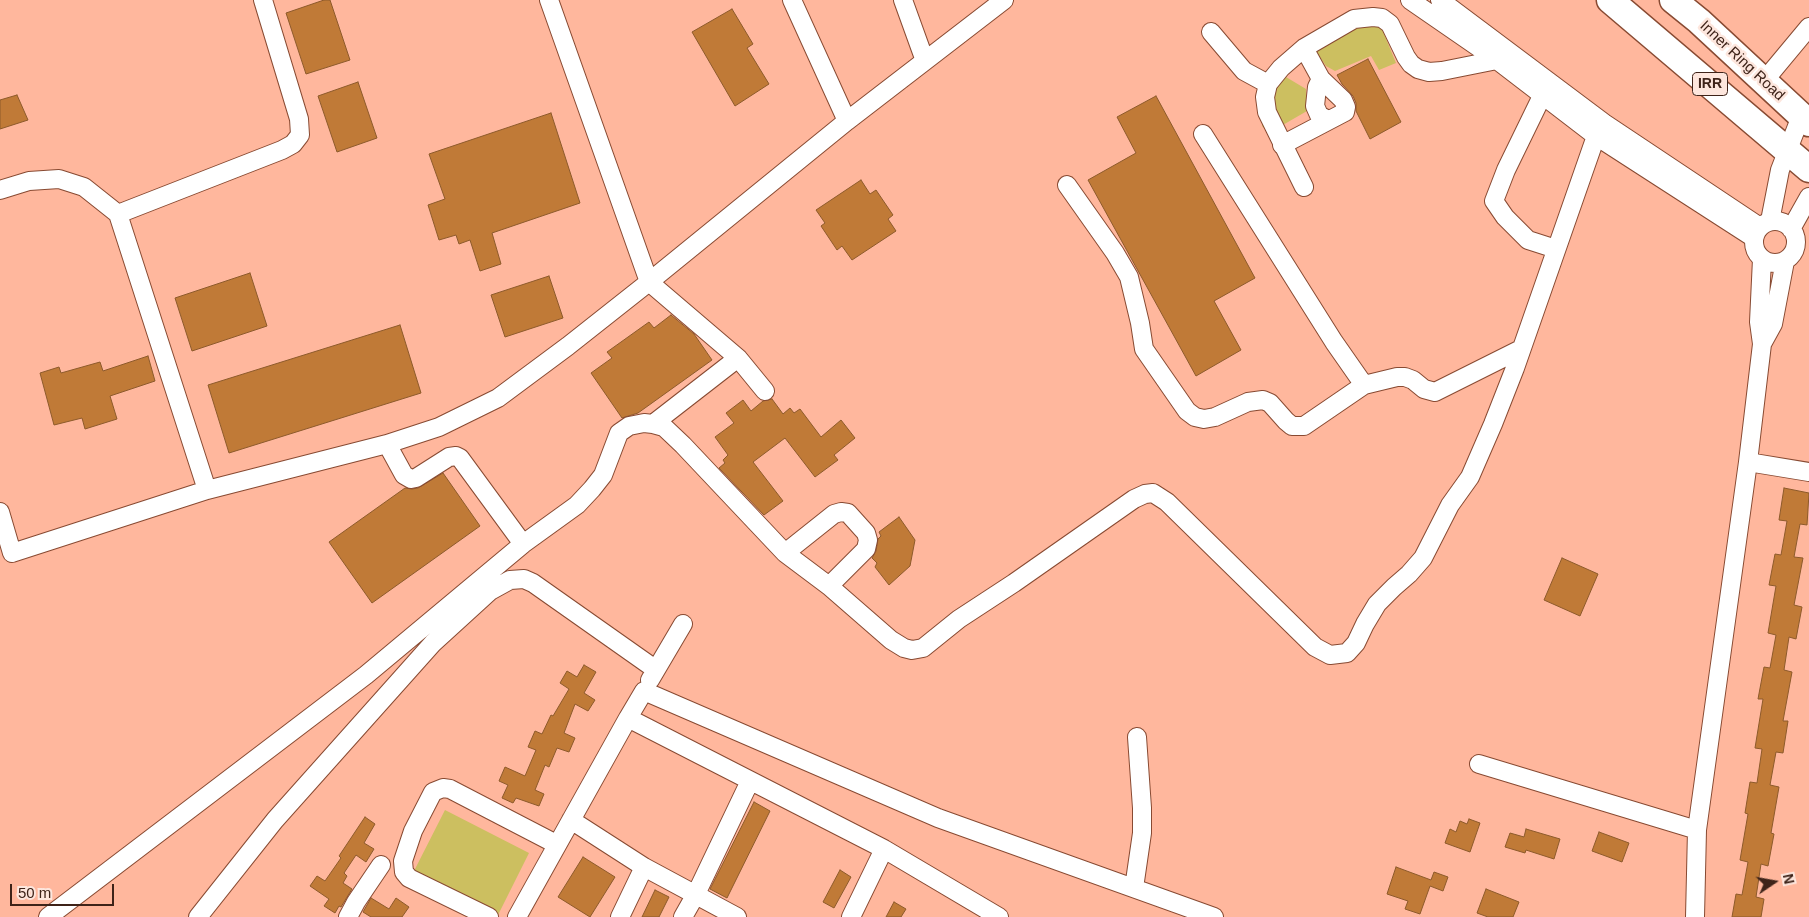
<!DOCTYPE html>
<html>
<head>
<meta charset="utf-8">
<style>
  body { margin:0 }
  #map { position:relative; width:1809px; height:917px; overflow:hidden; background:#ffb79d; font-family:Arial,sans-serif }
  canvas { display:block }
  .north { position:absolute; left:1749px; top:857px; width:50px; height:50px; -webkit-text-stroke:4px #fde6dd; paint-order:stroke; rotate:78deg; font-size:14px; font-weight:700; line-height:20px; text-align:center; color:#3e2319 }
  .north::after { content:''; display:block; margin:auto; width:18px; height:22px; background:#3e2319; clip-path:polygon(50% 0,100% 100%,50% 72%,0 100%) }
  .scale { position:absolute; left:10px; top:884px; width:104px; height:22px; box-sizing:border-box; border:2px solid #3e2319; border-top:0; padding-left:6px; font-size:15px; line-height:18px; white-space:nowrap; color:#3e2319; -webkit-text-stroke:4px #fde6dd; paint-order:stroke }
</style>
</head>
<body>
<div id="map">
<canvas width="1809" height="917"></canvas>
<div class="north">N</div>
<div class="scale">50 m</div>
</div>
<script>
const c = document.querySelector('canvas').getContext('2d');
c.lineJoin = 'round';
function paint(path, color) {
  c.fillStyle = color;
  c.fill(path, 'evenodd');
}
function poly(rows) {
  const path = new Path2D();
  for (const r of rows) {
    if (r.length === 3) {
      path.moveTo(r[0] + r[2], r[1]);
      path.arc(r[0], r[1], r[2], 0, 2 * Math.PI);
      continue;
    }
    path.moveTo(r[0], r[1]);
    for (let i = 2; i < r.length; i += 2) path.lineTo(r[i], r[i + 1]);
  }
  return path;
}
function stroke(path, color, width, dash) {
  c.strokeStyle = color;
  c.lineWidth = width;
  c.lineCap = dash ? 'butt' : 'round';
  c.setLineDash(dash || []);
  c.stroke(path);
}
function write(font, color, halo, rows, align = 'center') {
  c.font = font + ' Arial,sans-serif';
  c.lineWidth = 5;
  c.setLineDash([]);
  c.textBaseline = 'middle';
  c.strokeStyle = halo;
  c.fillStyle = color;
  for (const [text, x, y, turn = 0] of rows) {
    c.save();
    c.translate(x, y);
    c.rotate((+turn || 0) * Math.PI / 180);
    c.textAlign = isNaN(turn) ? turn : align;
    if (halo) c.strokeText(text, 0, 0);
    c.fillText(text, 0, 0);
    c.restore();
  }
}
paint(poly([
  [1343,24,1380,24,1396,63,1379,70,1371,56,1335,71,1326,66,1311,44],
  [1281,74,1306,89,1307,111,1269,133,1262,126,1263,106],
  [445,810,529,853,498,915,414,871]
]), '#ccbf60');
const building = poly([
  [324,0,330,0,350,60,306,74,286,13,324,0],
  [732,9,753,44,747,48,769,84,735,106,692,32,732,9],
  [1368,59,1401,122,1370,139,1356,111,1356,103,1353,96,1342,84,1337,75,1368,59],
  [358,82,377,138,337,152,318,96,358,82],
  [17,95,28,120,0,129,0,100,17,95],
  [1156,96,1255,278,1214,301,1241,350,1196,376,1088,180,1136,153,1117,117,1156,96],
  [551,113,580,203,492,233,501,264,480,271,470,240,459,244,456,235,439,240,428,205,445,199,429,154,551,113],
  [861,180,870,194,876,190,893,215,888,219,896,231,852,260,842,246,837,250,821,226,825,223,816,210,861,180],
  [250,273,267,326,192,351,175,298,250,273],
  [549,276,563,318,505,337,491,295,549,276],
  [671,315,694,334,712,360,638,413,622,418,591,373,612,358,607,352,649,322,654,328,671,315],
  [400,325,421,393,229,453,208,385,400,325],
  [148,356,155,381,110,396,117,419,85,429,82,418,54,425,40,373,59,367,61,373,100,362,103,371,148,356],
  [772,399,783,414,790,408,794,413,800,409,821,437,841,420,855,438,834,455,838,460,815,477,785,438,753,462,783,501,764,515,719,468,725,463,723,460,728,455,715,437,734,423,726,413,743,400,751,411,763,401,772,399],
  [443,473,480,526,372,603,329,542,405,488,412,489,418,488,443,473],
  [1784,488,1809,493,1807,525,1800,524,1794,557,1803,558,1794,605,1802,607,1796,639,1789,637,1784,670,1792,672,1783,721,1788,721,1783,753,1776,752,1770,785,1779,787,1771,833,1774,834,1768,866,1761,864,1756,897,1764,899,1761,917,1732,917,1736,894,1742,895,1748,862,1740,860,1748,814,1745,813,1750,782,1757,783,1762,749,1755,748,1763,699,1758,699,1764,667,1770,668,1776,635,1768,633,1776,586,1769,585,1775,554,1781,555,1787,521,1779,520,1784,488],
  [899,517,915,540,910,566,889,585,875,567,877,563,872,558,876,551,878,539,881,536,879,532,899,517],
  [1562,558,1598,574,1580,616,1544,600,1562,558],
  [584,665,596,672,584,693,595,700,588,711,575,704,564,733,575,738,569,752,557,748,549,767,545,765,535,790,544,794,539,806,516,798,513,803,502,798,508,785,499,781,505,767,525,776,536,750,528,747,535,731,542,734,551,715,553,716,569,689,560,683,567,671,577,677,584,665],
  [754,802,770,811,727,898,710,889,754,802],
  [365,817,375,824,364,843,374,849,366,862,356,855,344,873,347,876,343,883,352,889,341,907,339,906,335,913,324,906,329,899,310,886,317,876,325,881,341,858,339,856,365,817],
  [1469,819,1480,823,1470,852,1445,843,1450,829,1456,832,1460,821,1467,824,1469,819],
  [1526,829,1560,839,1554,859,1526,850,1525,853,1505,847,1510,833,1524,837,1526,829],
  [1599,832,1629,843,1622,862,1592,851,1599,832],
  [583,857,615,877,590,917,558,897,583,857],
  [1396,867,1431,880,1434,872,1448,877,1443,891,1430,886,1420,914,1405,909,1408,901,1387,894,1396,867],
  [840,870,851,877,834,908,823,902,840,870],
  [1486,889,1519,902,1513,917,1488,917,1477,913,1486,889],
  [655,890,669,897,659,917,642,917,655,890],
  [371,898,389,909,396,898,409,907,402,917,371,917,363,912,371,898],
  [894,902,906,909,901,917,886,917,894,902]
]);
paint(building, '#c07a37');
stroke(building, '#8d5a2b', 1);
const minor = poly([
  [903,0,925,61],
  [1410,0,1497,60,1596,136,1754,238],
  [1440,0,1604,123,1760,227],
  [1211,32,1244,71,1268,84],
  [1321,79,1317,87,1315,106,1319,115,1328,120],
  [1764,81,1809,27],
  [1543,94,1506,170,1494,201,1505,217,1528,240,1556,249],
  [847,121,1004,0],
  [1203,134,1334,342,1364,385],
  [1282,145,1345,112,1346,107,1343,100,1321,79,1304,48],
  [1067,185,1115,253,1129,277,1140,323,1144,349,1187,411,1195,417,1204,419,1215,417,1248,402,1263,400,1270,403,1286,421,1292,426,1304,426,1364,385,1397,377,1405,377,1413,380,1424,389,1435,392,1521,349],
  [1304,187,1267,112,1265,97,1268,84,1281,68,1304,48,1354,19,1373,17,1382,18,1390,24,1406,57,1411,64,1418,69,1429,72,1442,71,1497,60],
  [0,190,29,181,59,179,84,187,118,214,207,490],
  [118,214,282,150,293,144,300,135,299,119,263,0],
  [1770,221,1780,170,1801,116],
  [1775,242,21],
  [1791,229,1809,197],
  [1762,344,1773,324,1785,261],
  [765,391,738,358,649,282,847,121,792,0],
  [653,424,738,358],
  [387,444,404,475,411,479,416,478,449,457,456,456,460,458,523,544],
  [1748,462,1809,472],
  [0,512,12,553,207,490,387,444,439,427,498,398,568,346,649,282,549,0],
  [785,553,834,514,841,512,848,513,866,533,868,540,866,549,829,586],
  [650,680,683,624],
  [628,718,644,691,938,818,1214,917],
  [1479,764,1697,830],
  [571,820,644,867,620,917],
  [644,867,737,917],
  [1134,888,1142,833,1142,808,1137,737],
  [48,917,366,675,523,544,577,505,592,489,603,475,619,433,629,426,644,423,653,424,664,427,683,445,785,553,829,586,891,640,904,648,912,650,923,648,959,619,1014,583,1134,499,1145,494,1153,493,1167,502,1315,647,1330,655,1347,653,1356,643,1365,624,1377,604,1394,587,1409,574,1423,558,1450,505,1470,477,1493,424,1515,368,1596,136],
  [198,917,275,820,433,643,490,591,510,580,524,579,533,583,655,669],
  [348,917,356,902,381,865],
  [489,917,409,878,404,872,403,861,413,831,433,792,443,788,450,789,556,844],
  [517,917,628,718,884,849,999,917],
  [683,917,696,894,750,781],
  [851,917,884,849],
  [1695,917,1697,830,1748,462,1762,344,1759,322,1762,259]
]);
const highway = poly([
  [1610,0,1809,169],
  [1673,0,1699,21,1809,123]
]);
stroke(minor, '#884a32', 20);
stroke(highway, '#884a32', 29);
stroke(minor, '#fff', 18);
stroke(highway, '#fff', 26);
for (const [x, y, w] of [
  [1710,84,35]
]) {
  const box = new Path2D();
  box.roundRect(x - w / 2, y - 11.5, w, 23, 4);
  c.fillStyle = '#fde6dd';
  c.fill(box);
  stroke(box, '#3e2319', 1);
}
write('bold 14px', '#3e2319', null, [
  ["IRR",1710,84]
]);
write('15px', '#3e2319', '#fde6dd', [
  ["Inner Ring Road",1742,61,43]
]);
</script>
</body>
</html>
